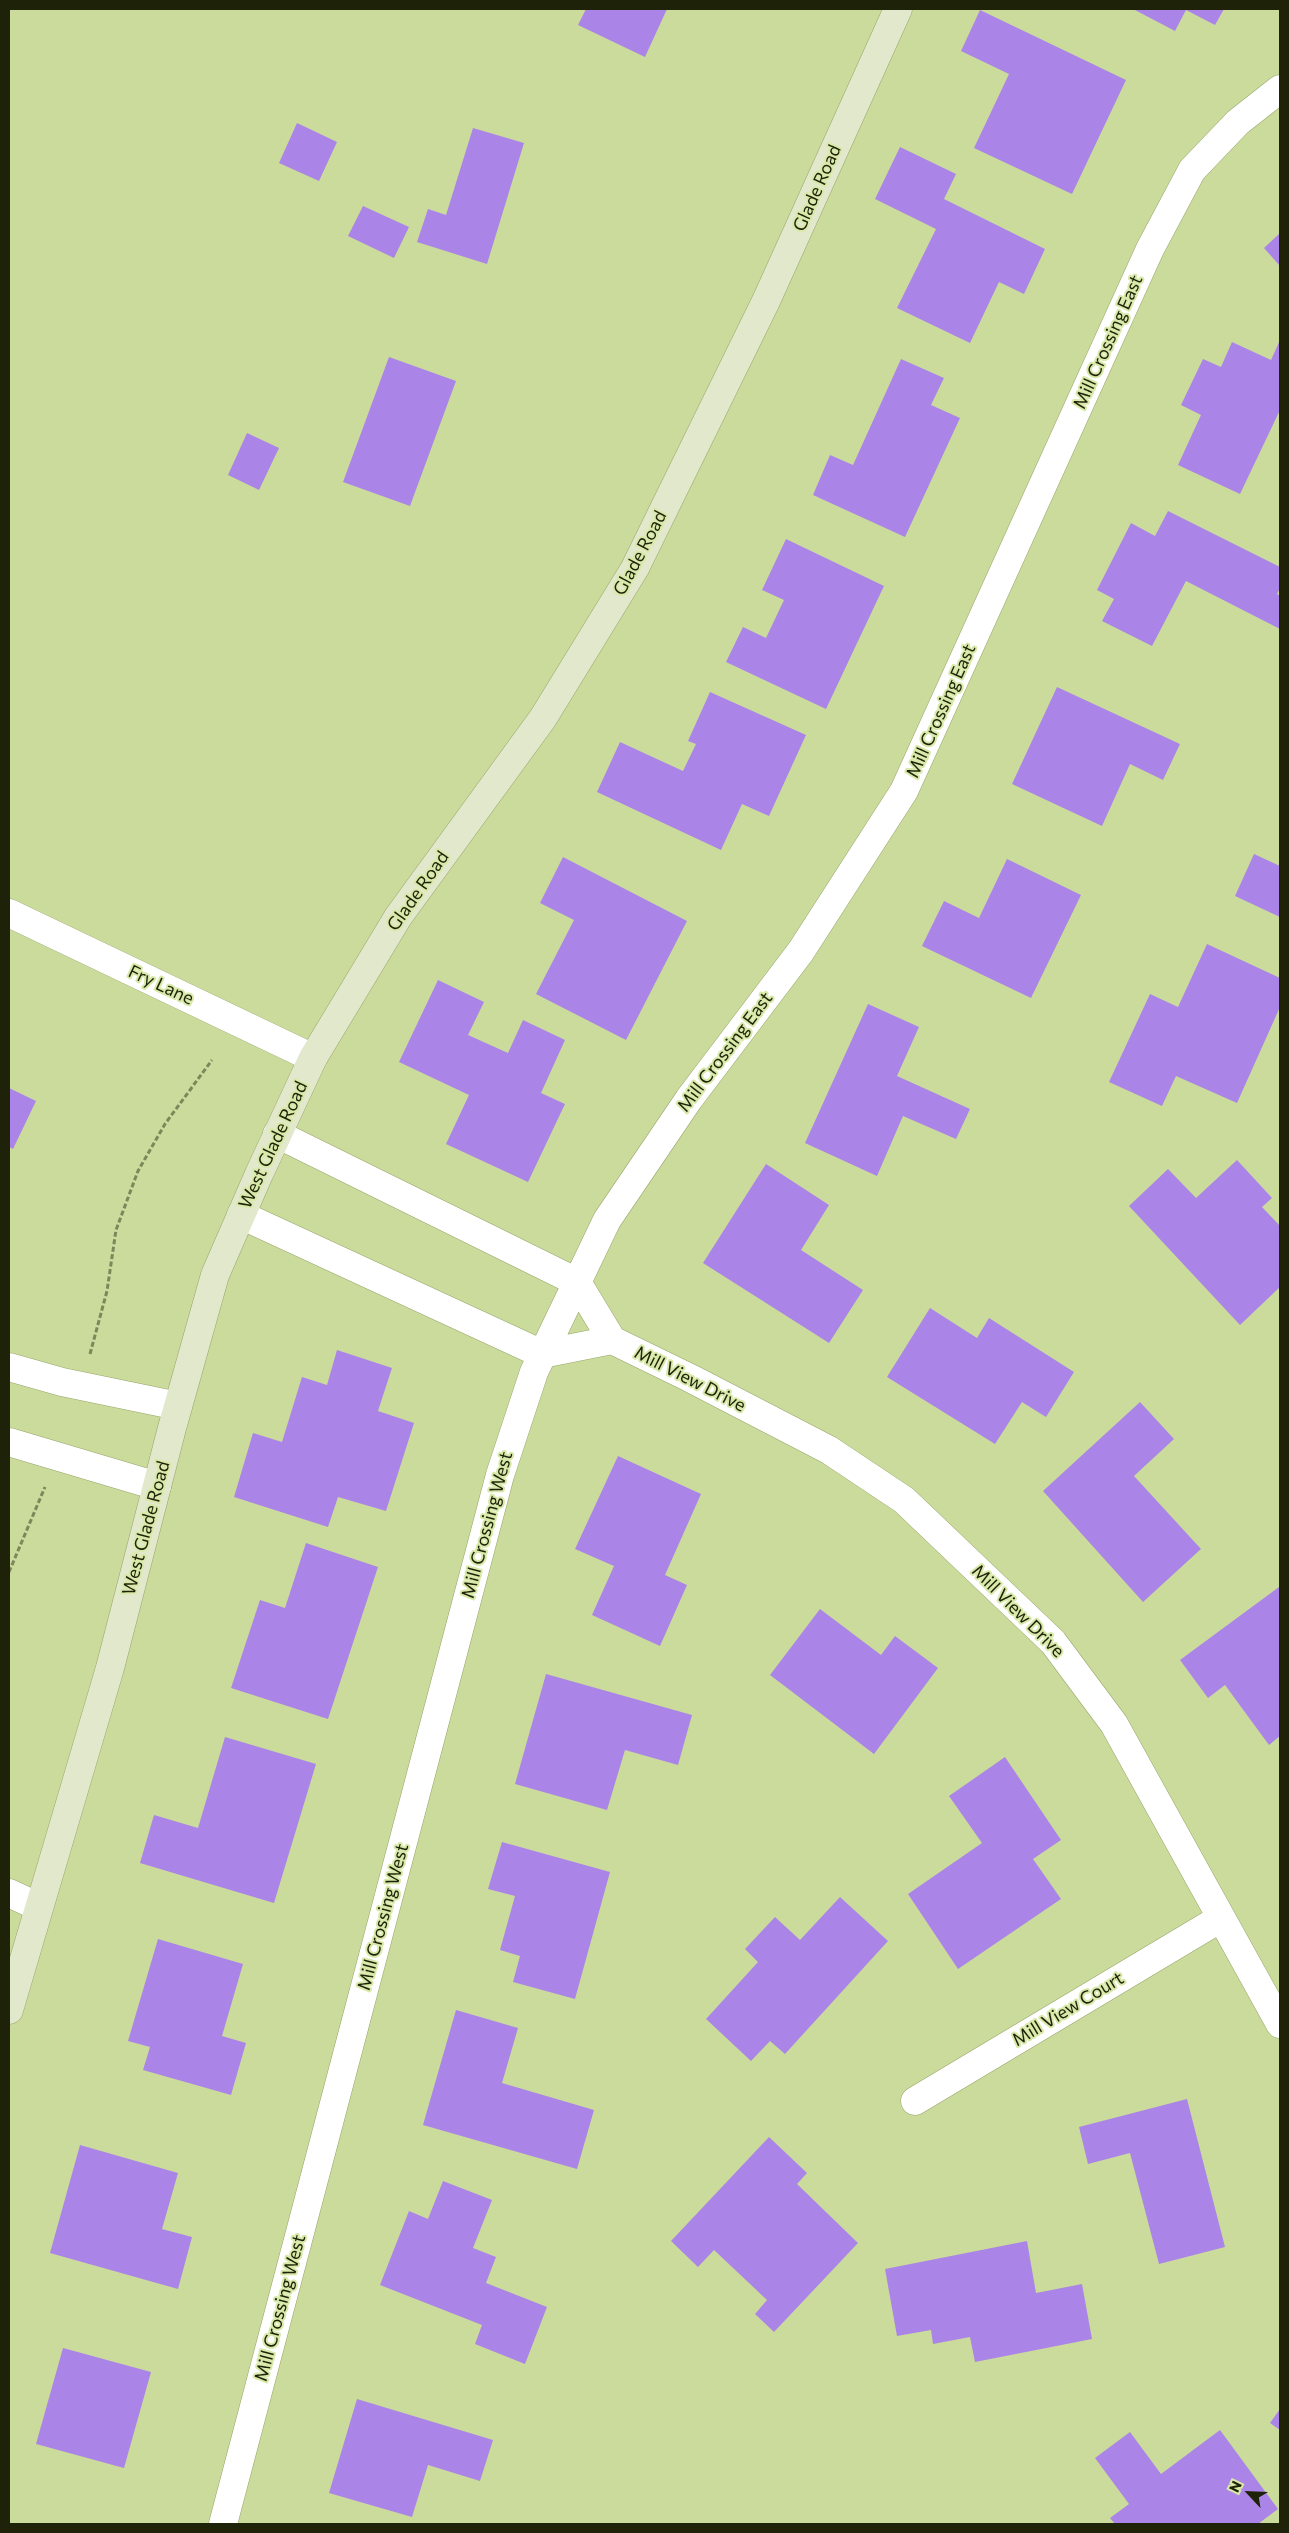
<!DOCTYPE html>
<html>
<head>
<meta charset="utf-8">
<style>
  body { margin:0 }
  #map { position:relative; width:1289px; height:2533px; overflow:hidden; background:#cbdb9c; font-family:Commissioner,sans-serif }
  canvas { display:block }
  .frame { position:absolute; inset:0; border:10px solid #1d2209; pointer-events:none }
  .north { position:absolute; left:1224px; top:2468px; width:50px; height:50px; -webkit-text-stroke:4px #d8e9a9; paint-order:stroke; rotate:295deg; font-size:14px; font-weight:700; line-height:20px; text-align:center; color:#1d2209 }
  .north::after { content:''; display:block; margin:auto; width:18px; height:22px; background:#1d2209; clip-path:polygon(50% 0,100% 100%,50% 72%,0 100%) }
</style>
</head>
<body>
<div id="map">
<canvas width="1289" height="2533"></canvas>
<div class="frame"></div>
<div class="north">N</div>
</div>
<script>
const c = document.querySelector('canvas').getContext('2d');
c.lineJoin = 'round';
function paint(path, color) {
  c.fillStyle = color;
  c.fill(path, 'evenodd');
}
function poly(rows) {
  const path = new Path2D();
  for (const r of rows) {
    path.moveTo(r[0], r[1]);
    for (let i = 2; i < r.length; i += 2) path.lineTo(r[i], r[i + 1]);
  }
  return path;
}
function stroke(path, color, width, dash) {
  c.strokeStyle = color;
  c.lineWidth = width;
  c.lineCap = dash ? 'butt' : 'round';
  c.setLineDash(dash || []);
  c.stroke(path);
}
function write(font, color, halo, rows, align = 'center') {
  c.font = font + ' Commissioner,sans-serif';
  c.lineWidth = 4;
  c.setLineDash([]);
  c.textBaseline = 'middle';
  c.strokeStyle = halo;
  c.fillStyle = color;
  for (const [text, x, y, turn = 0] of rows) {
    c.save();
    c.translate(x, y);
    c.rotate((+turn || 0) * Math.PI / 180);
    c.textAlign = isNaN(turn) ? turn : align;
    if (halo) c.strokeText(text, 0, 0);
    c.fillText(text, 0, 0);
    c.restore();
  }
}
paint(poly([
  [586,9,667,9,645,57,578,25],
  [1133,9,1224,9,1215,25,1186,10,1175,31],
  [980,10,1126,80,1072,194,974,148,1009,74,961,51],
  [297,123,337,142,319,181,279,163],
  [473,128,524,143,487,264,417,242,428,209,446,215],
  [900,147,956,174,944,199,1045,249,1024,294,999,282,970,343,897,308,936,229,875,199],
  [363,206,409,227,394,258,348,236],
  [1280,233,1280,266,1264,248],
  [1280,340,1280,410,1240,494,1178,465,1201,415,1181,405,1203,359,1221,367,1232,342,1271,360],
  [389,357,456,381,410,506,343,482],
  [901,359,944,378,931,405,960,418,905,537,813,495,830,455,853,465],
  [247,433,279,448,259,490,228,475],
  [1168,511,1280,567,1280,588,1277,594,1280,596,1280,629,1186,581,1152,646,1102,621,1114,599,1097,590,1131,523,1155,536],
  [786,539,884,586,826,709,726,662,743,627,766,638,784,600,762,590],
  [1057,687,1180,744,1163,780,1130,764,1102,826,1012,784],
  [710,692,806,735,769,816,742,804,721,850,597,792,620,742,683,771,696,744,688,741],
  [1254,854,1280,866,1280,917,1235,896],
  [563,857,687,921,626,1040,536,994,574,920,540,903],
  [1007,859,1081,895,1031,998,922,946,944,901,979,918],
  [1207,944,1280,978,1280,1007,1237,1103,1176,1076,1162,1106,1109,1082,1150,994,1178,1007],
  [438,980,484,1002,468,1035,508,1053,523,1020,565,1040,541,1093,565,1104,528,1182,446,1144,469,1095,399,1062],
  [868,1004,919,1027,897,1076,970,1109,956,1139,903,1116,877,1176,805,1143],
  [9,1088,36,1101,13,1149,9,1147],
  [1237,1160,1272,1198,1262,1207,1280,1226,1280,1287,1240,1325,1129,1206,1168,1169,1196,1198],
  [766,1164,829,1205,801,1250,863,1290,829,1343,703,1263],
  [930,1308,977,1338,989,1318,1074,1372,1046,1417,1022,1402,995,1444,887,1377],
  [337,1350,392,1368,378,1411,414,1423,386,1511,338,1497,328,1527,234,1497,253,1433,282,1442,302,1377,327,1385],
  [1140,1402,1174,1439,1134,1476,1201,1549,1143,1602,1043,1491],
  [618,1456,701,1494,665,1575,687,1585,660,1646,592,1615,614,1566,575,1549],
  [306,1543,378,1567,328,1719,231,1688,260,1600,285,1608],
  [1279,1587,1280,1736,1269,1745,1225,1685,1208,1698,1180,1660],
  [820,1609,881,1655,895,1636,938,1668,874,1754,770,1675],
  [546,1674,692,1715,678,1765,625,1750,607,1810,515,1784],
  [225,1737,316,1764,274,1903,140,1863,154,1815,198,1828],
  [1005,1757,1061,1840,1033,1859,1061,1899,958,1969,908,1894,982,1843,949,1796],
  [502,1842,610,1872,575,1999,513,1982,520,1956,500,1950,515,1896,488,1889],
  [840,1897,888,1941,785,2054,770,2041,751,2061,706,2019,758,1962,745,1949,775,1917,800,1940],
  [158,1939,243,1964,222,2036,246,2043,231,2095,143,2070,150,2047,128,2041],
  [456,2010,518,2028,502,2083,594,2110,577,2169,423,2125],
  [1187,2099,1225,2247,1159,2264,1130,2153,1088,2164,1079,2127],
  [769,2137,807,2173,797,2184,858,2243,774,2332,755,2314,767,2300,714,2250,698,2267,671,2241],
  [80,2145,178,2173,162,2229,192,2237,178,2289,50,2253],
  [443,2181,492,2200,473,2248,496,2257,486,2283,547,2307,525,2364,475,2344,482,2325,380,2285,409,2211,428,2219],
  [1027,2241,1036,2293,1082,2284,1092,2339,975,2362,970,2337,933,2344,931,2330,897,2336,885,2269],
  [63,2348,151,2372,124,2468,36,2444],
  [357,2399,493,2440,480,2481,428,2465,412,2517,329,2493],
  [1280,2409,1280,2430,1270,2423],
  [1220,2430,1278,2509,1258,2524,1115,2524,1110,2518,1129,2504,1095,2458,1130,2432,1161,2474]
]), '#aa85e7');
const street = poly([
  [9,913,313,1058],
  [277,1134,577,1282,612,1340,690,1378,829,1450,904,1500,1053,1642,1114,1724,1280,2024],
  [241,1215,542,1354,612,1340],
  [9,1367,62,1382,178,1406],
  [9,1442,157,1486],
  [9,1893,39,1907],
  [915,2101,1221,1918],
  [223,2524,500,1475,534,1372,607,1220,689,1099,801,951,904,791,1150,249,1192,170,1238,122,1280,89]
]);
const secondary = poly([
  [9,2010,110,1668,172,1428,215,1275,259,1174,313,1058,398,917,543,718,635,568,766,301,898,9]
]);
stroke(street, '#97a66a', 29);
stroke(secondary, '#97a66a', 29);
stroke(poly([
  [90,1354,107,1291,116,1230,138,1171,165,1124,212,1060],
  [9,1572,45,1487]
]), '#7d885a', 3, [5, 2.5]);
stroke(street, '#fff', 28);
stroke(secondary, '#e2e8cc', 28);
write('18px', '#1d2209', '#d8e9a9', [
  ["Glade Road",817,188,-66],
  ["Mill Crossing East",1108,342,-66],
  ["Glade Road",640,553,-62],
  ["Mill Crossing East",941,711,-66],
  ["Glade Road",418,891,-55],
  ["Fry Lane",161,985,25],
  ["Mill Crossing East",725,1052,-53],
  ["West Glade Road",273,1145,-65],
  ["Mill View Drive",690,1379,27],
  ["Mill Crossing West",487,1525,-75],
  ["West Glade Road",146,1528,-75],
  ["Mill View Drive",1018,1611,45],
  ["Mill Crossing West",383,1917,-75],
  ["Mill View Court",1068,2009,-31],
  ["Mill Crossing West",280,2308,-75]
]);
</script>
</body>
</html>
